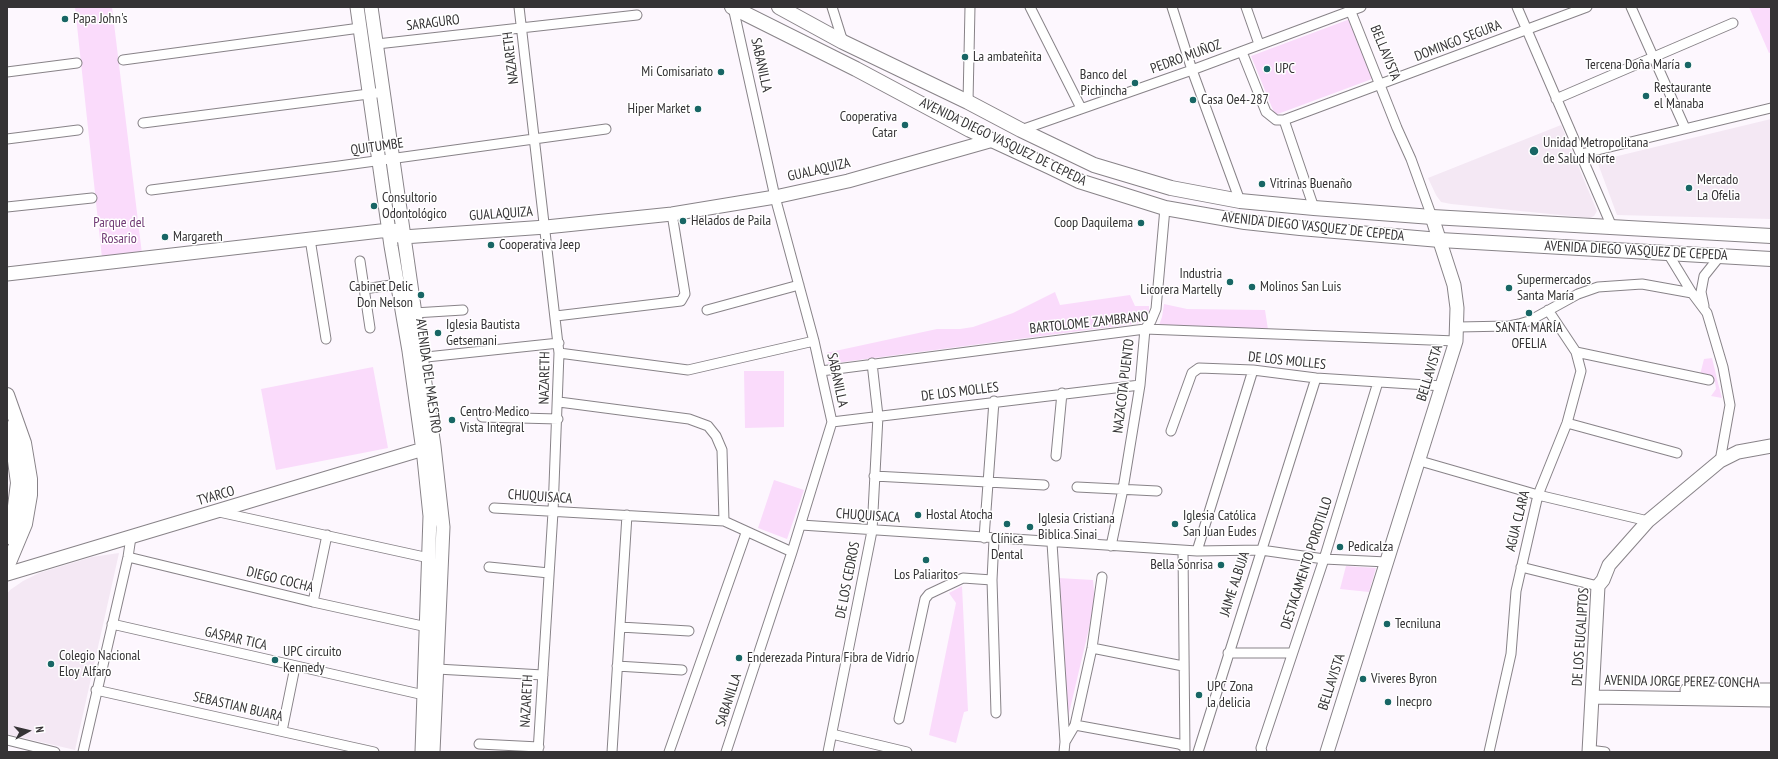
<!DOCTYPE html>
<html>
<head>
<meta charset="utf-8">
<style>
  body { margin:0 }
  #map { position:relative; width:1778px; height:759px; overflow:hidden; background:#fdf7fe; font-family:"PT Sans Narrow",sans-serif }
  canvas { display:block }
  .frame { position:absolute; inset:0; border:8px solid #353335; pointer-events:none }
  .north { position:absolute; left:8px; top:711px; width:40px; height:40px; -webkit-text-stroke:3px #fff; paint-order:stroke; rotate:82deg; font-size:11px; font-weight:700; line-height:16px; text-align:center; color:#353335 }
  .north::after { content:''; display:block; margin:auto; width:14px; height:18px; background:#353335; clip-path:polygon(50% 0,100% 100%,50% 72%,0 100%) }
</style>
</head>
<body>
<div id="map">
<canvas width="1778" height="759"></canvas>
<div class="frame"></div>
<div class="north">N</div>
</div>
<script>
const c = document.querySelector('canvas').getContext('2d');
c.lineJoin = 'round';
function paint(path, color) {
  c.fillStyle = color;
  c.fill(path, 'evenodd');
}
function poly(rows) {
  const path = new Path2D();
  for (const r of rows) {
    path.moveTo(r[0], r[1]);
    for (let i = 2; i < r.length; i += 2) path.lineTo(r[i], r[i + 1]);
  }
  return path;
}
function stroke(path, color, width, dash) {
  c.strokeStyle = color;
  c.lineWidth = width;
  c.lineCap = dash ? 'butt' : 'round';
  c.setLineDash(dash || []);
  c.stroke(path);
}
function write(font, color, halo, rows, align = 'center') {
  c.font = font + ' "PT Sans Narrow",sans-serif';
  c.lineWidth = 3;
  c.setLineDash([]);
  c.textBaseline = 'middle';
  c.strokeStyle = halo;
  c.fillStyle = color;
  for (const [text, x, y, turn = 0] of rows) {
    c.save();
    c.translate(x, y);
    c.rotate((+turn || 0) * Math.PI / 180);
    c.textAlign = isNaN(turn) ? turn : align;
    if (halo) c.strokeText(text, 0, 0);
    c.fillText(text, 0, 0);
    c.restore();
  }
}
paint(poly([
  [1771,119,1771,219,1617,215,1597,161],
  [1561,125,1597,211,1594,216,1590,218,1451,204,1441,202,1436,195,1428,178],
  [119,553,75,750,7,734,7,594,10,590,23,581,39,573,92,557]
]), '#f4e8f4');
paint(poly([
  [75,7,112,7,142,254,102,258],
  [1749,7,1771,7,1771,52,1769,53],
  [1350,19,1372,79,1275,115,1251,56],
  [1055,292,1060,305,1130,295,1135,306,1149,306,1149,311,1141,323,828,364,826,353,937,329,960,329,973,327,1013,313],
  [1164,304,1187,309,1265,310,1269,336,1158,328,1162,317],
  [1712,358,1718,383,1722,398,1711,396,1716,389,1715,382,1712,378,1700,375,1704,359],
  [373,367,388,448,276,470,261,389],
  [744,371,784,371,784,427,745,428],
  [774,480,804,490,787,539,758,528],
  [1346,566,1376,568,1369,592,1340,589],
  [1058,578,1093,580,1095,603,1065,730],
  [962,586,968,711,964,712,956,743,929,735,956,603,949,593]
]), '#fadbfb');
const street = poly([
  [519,7,559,353,553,512,538,752],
  [832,7,843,42],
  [1030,7,1081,108],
  [1172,7,1192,70,1240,201],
  [1246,7,1259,44],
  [1349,7,1397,128,1411,159,1432,217],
  [1517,7,1612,227],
  [1631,7,1685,128],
  [377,44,637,15],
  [1242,52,1266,112,1276,120,1284,120,1587,7],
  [123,60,360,28],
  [7,72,77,63],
  [1556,99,1733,23],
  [968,102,970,7],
  [1284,120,1314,208],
  [143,123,384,92],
  [1021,130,1192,70,1361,7],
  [7,139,78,130],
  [1581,154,1771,108],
  [151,190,339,166,606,129],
  [7,207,92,198],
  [310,239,326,339],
  [1667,252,1692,293,1707,313,1723,367,1730,405,1720,461],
  [360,261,370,328],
  [364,289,398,284],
  [1704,306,1701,292,1704,276,1720,256],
  [707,310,799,285],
  [414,313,463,310],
  [556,316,681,301,685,294,672,214],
  [1458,327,1509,326,1519,324,1529,321,1578,294,1598,287,1642,284,1692,293],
  [1576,352,1709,380],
  [559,353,688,370,814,341],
  [417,358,559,343],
  [821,371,1145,329,1456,341],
  [559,402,689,419,708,426,716,436,722,450,724,521],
  [482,417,558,419],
  [832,422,1140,385],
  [1567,423,1677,453],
  [1171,431,1192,373,1199,368,1253,370,1316,378,1443,386],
  [1056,456,1062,393],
  [1420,461,1538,495,1648,521],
  [874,476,1044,485],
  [1077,487,1157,491],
  [494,508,724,521,792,552],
  [219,512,429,558],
  [801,525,1197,551,1261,550,1324,559,1387,562],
  [984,538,994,401],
  [994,539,992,580,996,713],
  [1052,543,1065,742],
  [1111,546,1123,489,1140,385,1145,329,1151,321,1156,309,1165,208],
  [1183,551,1185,752],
  [1197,551,1253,370],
  [128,557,313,602,427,627],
  [489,567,549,573],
  [1521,567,1598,586],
  [313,602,327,535],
  [112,624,424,695],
  [620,627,689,631],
  [1092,648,1183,666],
  [1228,653,1292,653],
  [617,666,682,670],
  [437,669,543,675],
  [96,690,374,752],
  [899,719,925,599,929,594,963,578,992,580],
  [1075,725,1179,744,1185,747],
  [282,731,295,667],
  [832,734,907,752],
  [7,740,55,752],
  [479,744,539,747],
  [1589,750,1605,752],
  [83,752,128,557,131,537],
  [612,752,627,515],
  [669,752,746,533],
  [726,752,792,552,832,422,814,341,775,197,733,7],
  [828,752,872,531,878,416,872,363],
  [1064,752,1065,742,1075,725,1092,648,1102,577],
  [1198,752,1316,378],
  [1262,752,1261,748,1324,559,1378,382],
  [1489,752,1511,654,1516,591,1538,495,1567,423,1581,371,1576,352,1548,310]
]);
const secondary = poly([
  [357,7,391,246,409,351,424,458,430,516,422,752],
  [371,7,434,446,443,527,433,752],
  [7,274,389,230,393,230,399,236,403,237,546,227,672,214,775,197,848,181,993,140],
  [7,574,430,447],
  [1687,690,1771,690],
  [1593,697,1771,700],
  [1327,752,1456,341,1457,308,1454,285,1432,217],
  [1589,752,1598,586,1603,580,1609,565,1648,521,1720,461,1738,452,1771,446]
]);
const primary = poly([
  [732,7,856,69,970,130,1050,167,1079,181,1165,208,1245,222,1300,228,1440,240,1771,259],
  [779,7,843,42,968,102,1021,130,1094,165,1171,188,1240,201,1314,208,1432,217,1771,236],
  [7,395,24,443,30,479,30,495,25,524,7,567],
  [7,428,13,446,18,483,13,522,7,537]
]);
stroke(street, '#888388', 11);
stroke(secondary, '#888388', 15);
stroke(primary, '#888388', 16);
stroke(street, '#fff', 9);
stroke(secondary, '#fff', 13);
stroke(primary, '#fff', 14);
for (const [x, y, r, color] of [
  [65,19,4,"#186665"],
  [965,57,4,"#186665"],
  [1688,65,4,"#186665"],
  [1267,69,4,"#186665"],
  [721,72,4,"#186665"],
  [1135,83,4,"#186665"],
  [1646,96,4,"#186665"],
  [1193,100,4,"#186665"],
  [698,109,4,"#186665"],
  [905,125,4,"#186665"],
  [1534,151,5,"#186665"],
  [1262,184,4,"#186665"],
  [1689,188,4,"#186665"],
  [374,206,4,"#186665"],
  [683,221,4,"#186665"],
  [1141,223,4,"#186665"],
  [165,237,4,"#186665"],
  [491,245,4,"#186665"],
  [1230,282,4,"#186665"],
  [1252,287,4,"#186665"],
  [1509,288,4,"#186665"],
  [421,295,4,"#186665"],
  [1529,313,4,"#186665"],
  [438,333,4,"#186665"],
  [452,420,4,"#186665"],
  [918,515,4,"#186665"],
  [1007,524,4,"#186665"],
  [1175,524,4,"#186665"],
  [1030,527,4,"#186665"],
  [1340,547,4,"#186665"],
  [926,560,4,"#186665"],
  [1221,565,4,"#186665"],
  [1387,624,4,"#186665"],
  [739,658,4,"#186665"],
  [275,660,4,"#186665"],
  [51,664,4,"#186665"],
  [1363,679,4,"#186665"],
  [1199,695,4,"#186665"],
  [1388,702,4,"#186665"]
]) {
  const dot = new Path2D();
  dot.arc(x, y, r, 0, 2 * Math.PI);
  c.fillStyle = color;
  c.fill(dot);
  stroke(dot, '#fff', 1.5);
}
write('14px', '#353335', '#fff', [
  ["Papa John's",73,19],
  ["La ambateñita",973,57],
  ["Tercena Doña María",1680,65,"right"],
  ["UPC",1275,69],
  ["Mi Comisariato",713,72,"right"],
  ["Banco del",1127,75,"right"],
  ["Pichincha",1127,91,"right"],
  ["Restaurante",1654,88],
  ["el Manaba",1654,104],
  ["Casa Oe4-287",1201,100],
  ["Hiper Market",690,109,"right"],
  ["Cooperativa",897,117,"right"],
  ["Catar",897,133,"right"],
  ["Unidad Metropolitana",1543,143],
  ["de Salud Norte",1543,159],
  ["Mercado",1697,180],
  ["La Ofelia",1697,196],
  ["Vitrinas Buenaño",1270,184],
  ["Consultorio",382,198],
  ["Odontológico",382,214],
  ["Helados de Paila",691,221],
  ["Coop Daquilema",1133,223,"right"],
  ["Margareth",173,237],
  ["Cooperativa Jeep",499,245],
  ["Industria",1222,274,"right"],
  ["Licorera Martelly",1222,290,"right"],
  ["Supermercados",1517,280],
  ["Santa María",1517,296],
  ["Cabinet Delic",413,287,"right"],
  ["Don Nelson",413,303,"right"],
  ["Molinos San Luis",1260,287],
  ["Iglesia Bautista",446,325],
  ["Getsemani",446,341],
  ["SANTA MARÍA",1529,328,"center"],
  ["OFELIA",1529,344,"center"],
  ["Centro Medico",460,412],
  ["Vista Integral",460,428],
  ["Hostal Atocha",926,515],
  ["Iglesia Católica",1183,516],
  ["San Juan Eudes",1183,532],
  ["Iglesia Cristiana",1038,519],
  ["Biblica Sinai",1038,535],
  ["Clínica",1007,539,"center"],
  ["Dental",1007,555,"center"],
  ["Pedicalza",1348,547],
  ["Bella Sonrisa",1213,565,"right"],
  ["Los Paliaritos",926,575,"center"],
  ["Tecniluna",1395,624],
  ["UPC circuito",283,652],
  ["Kennedy",283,668],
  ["Colegio Nacional",59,656],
  ["Eloy Alfaro",59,672],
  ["Enderezada Pintura Fibra de Vidrio",747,658],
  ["Viveres Byron",1371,679],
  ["UPC Zona",1207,687],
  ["la delicia",1207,703],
  ["Inecpro",1396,702]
], 'left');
write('14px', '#353335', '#fff', [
  ["SARAGURO",433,23,-7],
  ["DOMINGO SEGURA",1458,41,-21],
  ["BELLAVISTA",1385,53,68],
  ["PEDRO MUÑOZ",1186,57,-20],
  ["NAZARETH",511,58,-97],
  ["SABANILLA",761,65,78],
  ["AVENIDA DIEGO VASQUEZ DE CEPEDA",1003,142,26],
  ["QUITUMBE",377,147,-8],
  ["GUALAQUIZA",819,170,-13],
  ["GUALAQUIZA",501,214,-4],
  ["AVENIDA DIEGO VASQUEZ DE CEPEDA",1313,227,6],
  ["AVENIDA DIEGO VASQUEZ DE CEPEDA",1636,251,3],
  ["BARTOLOME ZAMBRANO",1089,323,-6],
  ["DE LOS MOLLES",1287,361,6],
  ["BELLAVISTA",1430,373,-73],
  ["AVENIDA DEL MAESTRO",428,376,82],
  ["NAZARETH",545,378,-89],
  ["SABANILLA",837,380,78],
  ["NAZACOTA PUENTO",1124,386,-83],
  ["DE LOS MOLLES",960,392,-7],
  ["TYARCO",216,496,-16],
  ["CHUQUISACA",540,497,4],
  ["CHUQUISACA",868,516,4],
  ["AGUA CLARA",1518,521,-76],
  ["DESTACAMENTO POROTILLO",1307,563,-72],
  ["DIEGO COCHA",280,580,14],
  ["DE LOS CEDROS",848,580,-79],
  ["JAIME ALBUJA",1235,584,-72],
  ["DE LOS EUCALIPTOS",1581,637,-86],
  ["GASPAR TICA",236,639,13],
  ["BELLAVISTA",1332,682,-72],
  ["AVENIDA JORGE PEREZ CONCHA",1682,682,1],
  ["SABANILLA",729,700,-72],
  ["NAZARETH",527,701,-87],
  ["SEBASTIAN BUARA",238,707,13]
]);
write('14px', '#713b75', '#fff', [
  ["Parque del",119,223],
  ["Rosario",119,239]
]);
</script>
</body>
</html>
